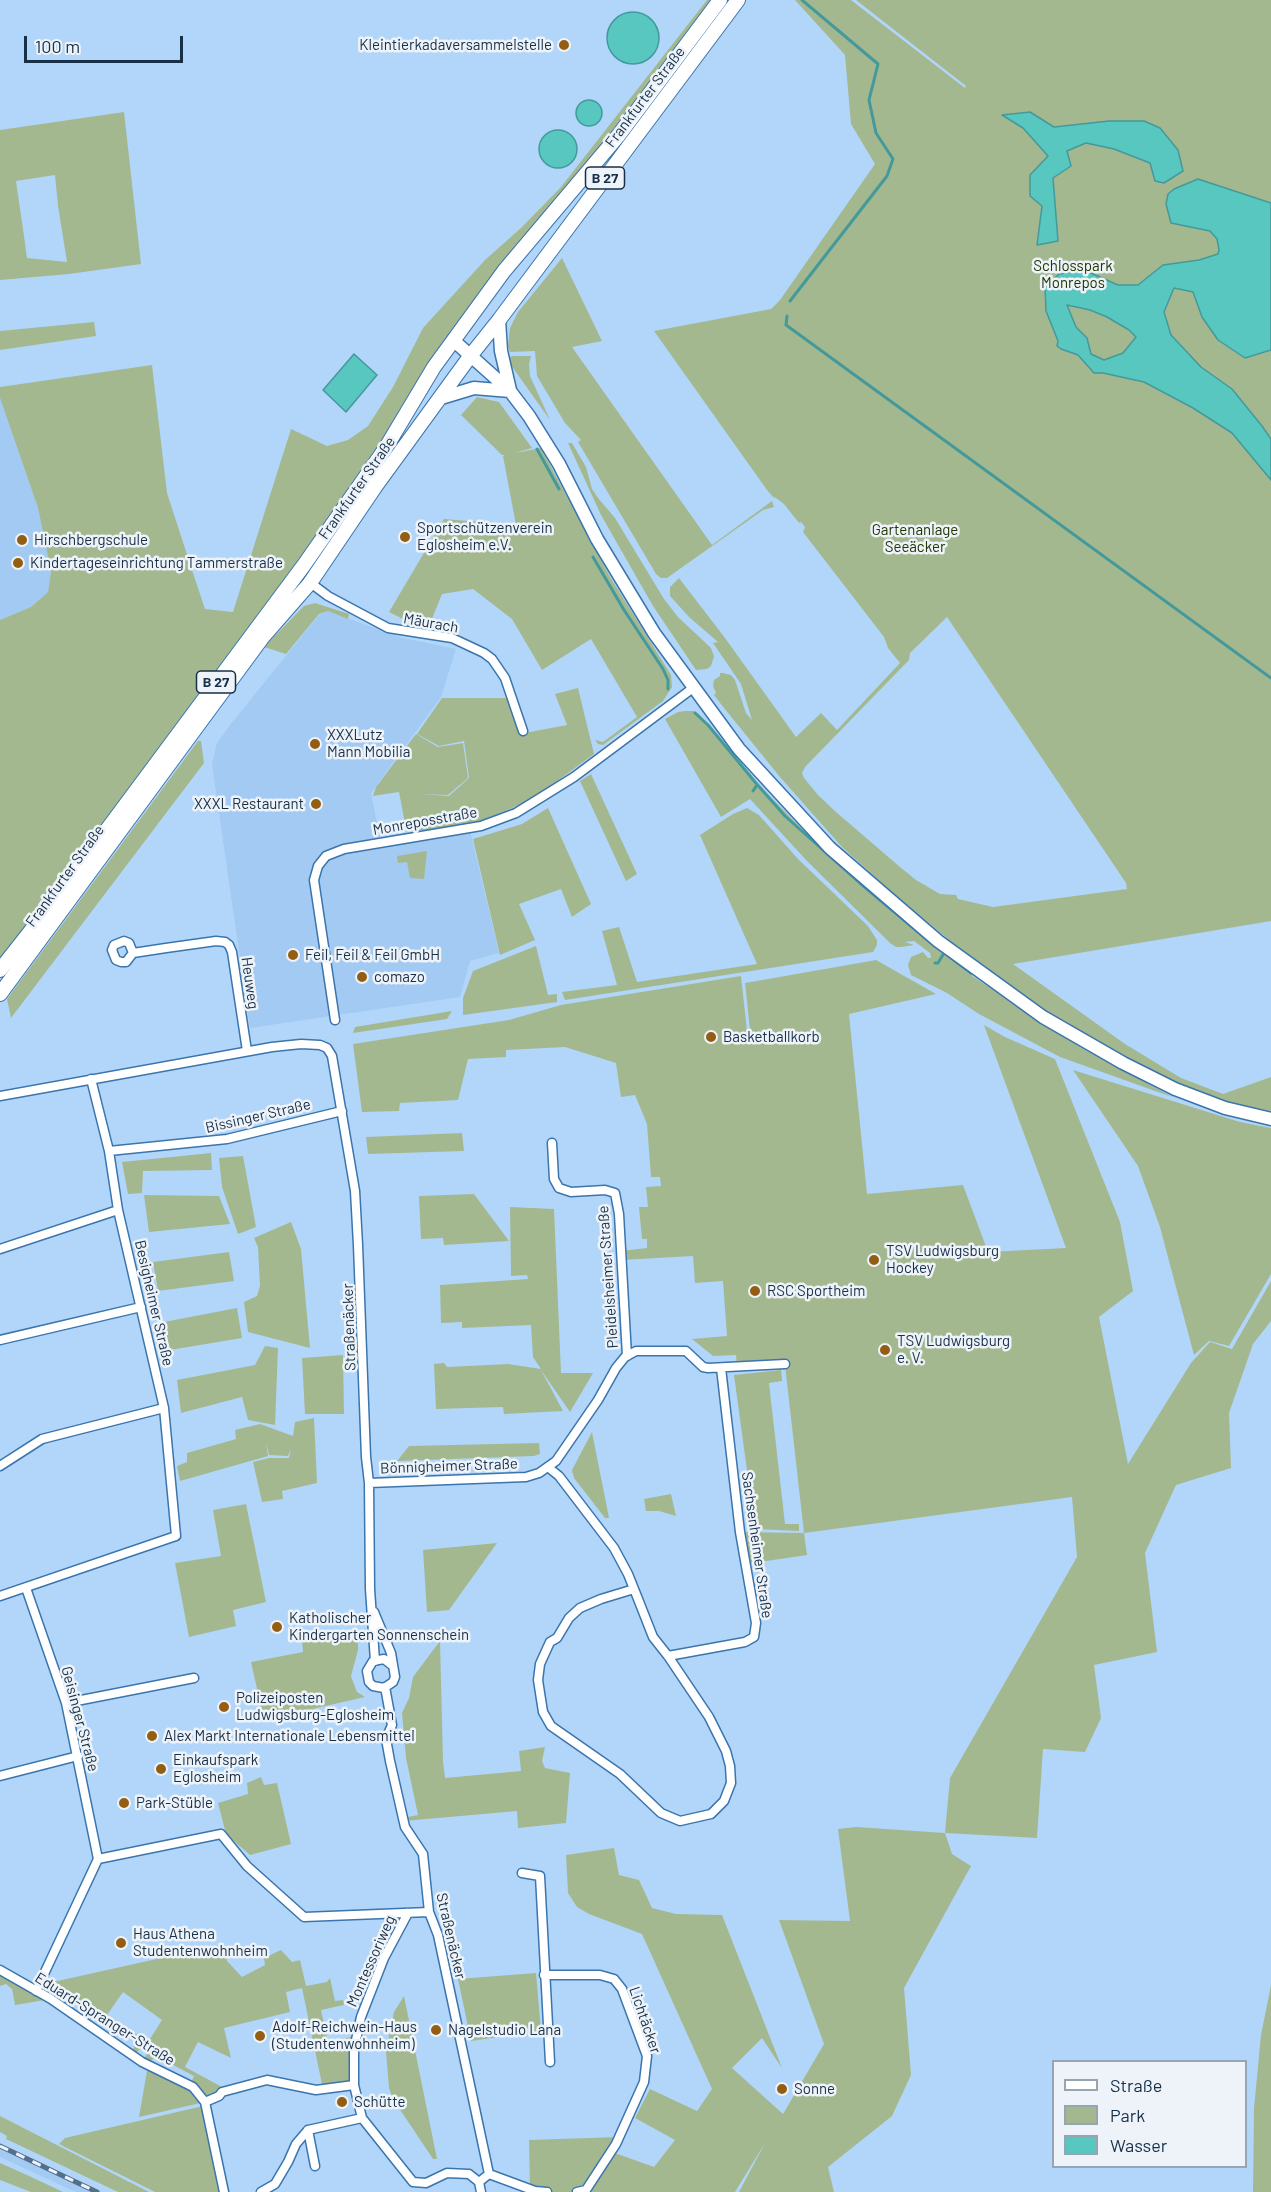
<!DOCTYPE html>
<html>
<head>
<meta charset="utf-8">
<style>
  body { margin:0 }
  #map { position:relative; width:1271px; height:2192px; overflow:hidden; background:#b2d6fa; font-family:Barlow,sans-serif }
  canvas { display:block }
  .legend { position:absolute; left:1052px; top:2060px; width:195px; height:108px; box-sizing:border-box; background:#edf3f9; border:2px solid #97a5b2; margin:0; padding:8px 10px; list-style:none; font-size:18px; color:#172f47 }
  .legend li { display:flex; align-items:center; gap:12px; height:30px }
  .legend b { width:30px; border:2px solid #97a5b2 }
  .scale { position:absolute; left:24px; top:36px; width:159px; height:27px; box-sizing:border-box; border:3px solid #172f47; border-top:0; padding-left:8px; font-size:18px; line-height:21px; white-space:nowrap; color:#172f47; -webkit-text-stroke:4px #edf3f9; paint-order:stroke }
</style>
</head>
<body>
<div id="map">
<canvas width="1271" height="2192"></canvas>
<ul class="legend">
<li><b style="height:8px;background:#fff"></b>Straße</li>
<li><b style="height:16px;background:#a4b88f"></b>Park</li>
<li><b style="height:16px;background:#57c7bf"></b>Wasser</li>
</ul>
<div class="scale">100 m</div>
</div>
<script>
const c = document.querySelector('canvas').getContext('2d');
c.lineJoin = 'round';
function paint(path, color) {
  c.fillStyle = color;
  c.fill(path, 'evenodd');
}
function poly(rows) {
  const path = new Path2D();
  for (const r of rows) {
    if (r.length === 3) {
      path.moveTo(r[0] + r[2], r[1]);
      path.arc(r[0], r[1], r[2], 0, 2 * Math.PI);
      continue;
    }
    path.moveTo(r[0], r[1]);
    for (let i = 2; i < r.length; i += 2) path.lineTo(r[i], r[i + 1]);
  }
  return path;
}
function stroke(path, color, width, dash) {
  c.strokeStyle = color;
  c.lineWidth = width;
  c.lineCap = dash ? 'butt' : 'round';
  c.setLineDash(dash || []);
  c.stroke(path);
}
function write(font, color, halo, rows, align = 'center') {
  c.font = font + ' Barlow,sans-serif';
  c.lineWidth = 5;
  c.setLineDash([]);
  c.textBaseline = 'middle';
  c.strokeStyle = halo;
  c.fillStyle = color;
  for (const [text, x, y, turn = 0] of rows) {
    c.save();
    c.translate(x, y);
    c.rotate((+turn || 0) * Math.PI / 180);
    c.textAlign = isNaN(turn) ? turn : align;
    if (halo) c.strokeText(text, 0, 0);
    c.fillText(text, 0, 0);
    c.restore();
  }
}
paint(poly([
  [0,398,38,508,51,571,48,592,31,607,0,620],
  [328,611,399,637,456,649,441,697,371,793,381,844,470,831,499,953,470,961,460,997,250,1028,212,764,217,743,230,725,319,615],
  [0,2144,33,2159,101,2192,76,2192,0,2157]
]), '#a2caf2');
paint(poly([
  [707,0,720,0,532,236,385,449,0,969,0,620,31,607,48,592,51,571,38,508,0,398,0,387,152,365,167,493,192,570,205,609,233,612,291,429,327,446,348,440,368,426,393,387,423,328,485,260,521,228,561,187],
  [795,0,851,0,965,88,966,86,856,0,1271,0,1271,921,1013,964,1125,1044,1181,1078,1223,1094,1271,1077,1271,1119,1123,1063,943,945,948,939,894,894,842,847,780,777,724,708,714,695,716,693,713,686,714,680,720,676,720,673,723,673,731,675,735,680,746,713,752,720,741,684,713,643,718,642,689,617,670,596,670,587,679,578,725,638,796,737,821,713,837,730,900,663,888,648,884,637,803,532,805,527,801,522,799,523,784,504,776,498,773,497,767,490,654,331,771,309,780,300,875,164,851,124,845,55],
  [947,617,1126,883,1127,889,993,907,958,899,956,895,940,894,916,880,900,867,836,812,818,795,804,778,802,773,805,767,909,660,910,653],
  [124,112,141,264,69,274,0,280,0,130],
  [55,175,58,206,67,262,27,258,23,229,16,181],
  [562,258,602,341,572,347,712,545,772,501,774,507,763,510,667,578,661,578,656,574,578,442,581,440,565,423,537,376,535,351,510,352,508,346,510,328,518,312],
  [94,322,96,336,0,350,0,331],
  [513,356,531,356,529,364,530,376,550,420,506,358],
  [477,397,499,402,532,448,515,453,541,448,610,577,671,675,672,687,663,701,603,745,598,744,595,740,603,742,637,717,591,639,542,670,512,619,473,589,442,594,427,631,389,612,444,519,516,525,503,456,505,455,502,455,461,415],
  [568,443,572,443,586,467,592,489,598,498,615,518,664,599,678,617,711,648,714,656,711,666,707,669,696,670,653,606,601,515],
  [315,603,349,614,348,619,328,611,319,614,286,654,264,647,304,606],
  [578,688,594,754,531,800,481,821,436,831,406,829,399,792,373,796,376,787,416,734,438,747,463,743,468,778,448,795,419,794,449,796,469,778,464,741,439,746,417,734,442,698,507,698,519,734,567,725,555,694],
  [685,711,695,711,699,714,760,786,800,827,971,970,972,976,1080,1047,1172,1097,1060,1057,979,1014,947,993,911,975,908,965,911,957,923,952,928,958,931,958,930,953,914,941,905,942,914,945,901,947,896,947,890,943,807,861,750,799,721,817,665,719,678,712],
  [198,741,201,741,204,763,11,1018,7,999],
  [591,774,637,874,626,881,580,781],
  [548,808,591,904,572,917,561,889,519,904,535,940,500,955,473,839,522,824],
  [747,808,759,815,798,859,868,926,877,940,877,945,873,952,565,1000,562,992,617,985,602,931,619,927,637,982,757,964,700,835,733,814],
  [427,851,424,879,410,878,407,862,398,863,397,856],
  [536,946,548,995,557,994,557,1002,463,1015,463,998,473,971],
  [876,960,936,994,849,1014,867,1194,963,1185,988,1252,1066,1248,984,1025,1005,1037,1055,1059,1120,1222,1133,1291,1099,1317,1128,1464,1191,1363,1210,1342,1232,1349,1271,1281,1271,1321,1253,1344,1229,1413,1231,1468,1176,1485,1145,1553,1157,1652,1094,1665,1101,1718,1085,1752,1043,1749,1037,1838,945,1833,952,1854,971,1866,904,1988,911,2075,892,2116,828,2167,834,2192,739,2192,765,2143,735,2192,547,2192,530,2189,529,2140,619,2137,612,2152,654,2167,675,2140,635,2118,650,2089,697,2111,712,2089,642,1934,589,1914,577,1907,568,1893,566,1855,614,1848,619,1875,639,1880,652,1908,676,1914,722,1915,782,2068,762,2038,732,2068,783,2114,824,2044,779,1920,850,1921,838,1829,856,1827,945,1833,950,1778,1077,1557,1072,1497,804,1533,807,1555,746,1564,740,1532,804,1533,785,1365,737,1367,736,1355,713,1356,692,1339,727,1336,723,1281,695,1283,693,1256,621,1260,621,1251,647,1248,647,1239,642,1239,639,1207,648,1207,646,1187,661,1186,660,1177,651,1177,647,1124,635,1095,621,1097,616,1063,565,1047,506,1050,506,1057,468,1059,458,1100,400,1103,399,1111,362,1112,353,1044,509,1020,561,1005,741,976,748,1040,775,1033,751,1039,745,983],
  [452,1011,447,1019,353,1033,355,1027],
  [1073,1070,1240,1122,1271,1128,1271,1274,1229,1346,1209,1341,1194,1355,1160,1227,1138,1166],
  [462,1133,464,1151,368,1154,366,1137],
  [211,1153,212,1170,143,1171,142,1193,128,1194,122,1162],
  [243,1156,256,1227,238,1234,222,1187,219,1158],
  [474,1194,509,1241,444,1245,443,1238,421,1239,419,1196],
  [144,1195,219,1196,230,1224,149,1232],
  [510,1207,554,1209,561,1373,593,1373,570,1412,541,1370,563,1411,504,1414,503,1407,436,1409,434,1364,444,1363,447,1367,508,1364,541,1369,533,1357,531,1325,462,1328,462,1322,441,1323,440,1285,528,1279,527,1275,511,1276],
  [291,1222,301,1249,310,1348,248,1332,244,1302,257,1296,260,1286,258,1247,254,1238],
  [229,1252,234,1281,158,1291,153,1262],
  [237,1308,242,1338,170,1350,164,1322],
  [265,1346,278,1348,275,1425,248,1420,242,1397,181,1413,177,1380,255,1365],
  [343,1355,344,1414,305,1414,302,1358],
  [781,1370,782,1381,769,1383,785,1524,799,1524,799,1531,755,1529,734,1375],
  [314,1418,317,1483,282,1491,283,1499,262,1502,253,1462,269,1458,289,1458,291,1449,288,1456,269,1455,266,1443,268,1456,180,1481,177,1466,187,1462,187,1453,236,1439,235,1430,260,1424,293,1436,295,1422],
  [592,1432,609,1518,605,1518,574,1478,572,1470],
  [539,1443,540,1454,534,1456,397,1461,409,1446],
  [671,1494,676,1516,659,1511,646,1511,644,1499],
  [246,1504,266,1602,233,1610,236,1626,189,1637,175,1563,221,1556,213,1510],
  [497,1543,449,1610,427,1612,423,1550],
  [358,1637,358,1650,351,1676,357,1692,365,1697,264,1720,251,1662,303,1652,302,1640],
  [440,1641,443,1761,445,1778,521,1771,519,1751,545,1747,542,1761,545,1768,570,1773,566,1823,518,1828,517,1811,404,1821,403,1818,418,1815,406,1758,402,1713,409,1698,413,1677],
  [261,1777,264,1785,277,1783,291,1844,250,1855,226,1834,218,1803,248,1794,247,1783],
  [224,1944,227,1961,242,1977,265,1965,264,1958,281,1950,292,1962,300,1960,306,1986,327,1982,330,1978,335,2001,343,2000,344,2005,321,2010,328,2042,351,2037,354,2049,354,2085,323,2089,302,1988,286,1992,290,2012,224,2028,231,2058,198,2042,185,2067,222,2087,222,2092,205,2102,139,2117,148,2065,142,2062,150,2049,143,2045,134,2056,130,2053,138,2042,63,1990,54,2001,51,1999,15,2005,12,1989,6,1984,0,1986,0,1970,36,1991,42,1976,53,1982],
  [123,1992,162,2020,148,2042,107,2015],
  [156,2056,194,2076,190,2085,148,2064],
  [536,1973,541,2031,471,2041,458,1979],
  [1271,1985,1271,2192,1253,2192,1254,2108,1261,2035],
  [404,1996,437,2159,433,2159,393,2099,389,2088,386,2051,394,2012],
  [203,2106,221,2192,155,2192,59,2144,65,2138],
  [0,2116,149,2192,118,2192,6,2139,7,2136,0,2132],
  [0,2163,27,2175,63,2192,31,2192,0,2180]
]), '#a4b88f');
const water = poly([
  [633,38,26],
  [589,113,13],
  [1030,112,1054,127,1109,121,1144,121,1160,128,1178,150,1183,171,1164,183,1155,181,1150,163,1114,149,1086,143,1067,151,1071,166,1053,178,1058,241,1037,245,1042,206,1030,196,1030,175,1048,156,1023,128,1002,115,1030,112],
  [558,149,19],
  [1198,179,1271,203,1271,350,1245,358,1218,340,1202,317,1193,292,1174,288,1164,312,1171,335,1201,367,1232,389,1262,426,1271,439,1271,480,1232,433,1193,408,1144,382,1103,373,1094,373,1078,355,1061,349,1057,346,1058,341,1046,311,1045,288,1059,274,1084,270,1118,285,1138,285,1163,265,1199,260,1218,254,1219,250,1217,239,1210,231,1171,223,1166,204,1168,194,1174,189,1198,179],
  [1067,305,1090,310,1107,317,1129,330,1136,337,1123,353,1104,360,1091,354,1087,338,1076,327,1067,305],
  [354,354,377,375,346,412,323,390,354,354]
]);
paint(water, '#57c7bf');
stroke(water, '#44999b', 1.5);
stroke(poly([
  [790,301,887,176,893,159,876,133,869,100,878,64,802,0],
  [787,316,786,325,1271,678],
  [537,449,559,489],
  [593,557,624,610,663,669,668,680,668,689],
  [695,713,708,725,755,782,785,816,861,884,929,941],
  [753,791,757,785],
  [937,947,971,973],
  [935,963,938,963,944,953]
]), '#44999b', 3);
const minor = poly([
  [308,581,328,596,388,628,452,638,484,653,492,659,505,678,523,731],
  [133,953,129,943,124,941,114,945,112,950,116,960,121,962,126,962,133,953,166,948,216,941,225,942,229,945,232,952,247,1051],
  [335,1020,314,880,318,866,326,856,344,849,481,826,516,813,574,777,693,688],
  [0,1096,272,1047,301,1044,320,1045,327,1048,332,1056,355,1191,358,1245,366,1457,369,1483,370,1589,375,1661],
  [552,1143,554,1179,559,1188,571,1192,605,1190,615,1193,619,1214,627,1356],
  [109,1151,227,1139,342,1111],
  [0,1249,118,1210],
  [0,1340,141,1307],
  [0,1466,42,1439,164,1408],
  [549,1468,559,1476,614,1548,628,1574,640,1604,653,1637,668,1656,709,1717,726,1751,730,1766,731,1783,724,1801,711,1814,680,1821,661,1813,620,1774,551,1726,543,1712,538,1680,540,1664,550,1642,557,1638,569,1618,580,1608,601,1599,634,1589],
  [369,1483,526,1477,539,1473,556,1461,598,1400,616,1368,625,1357,636,1351,686,1351,703,1367,708,1368,785,1364],
  [26,1588,66,1703,98,1859],
  [0,1596,176,1536,164,1408,118,1210,109,1151,91,1079],
  [374,1612,391,1653,395,1677,393,1682,384,1688,373,1686,369,1682,367,1671,373,1661,384,1659,393,1666],
  [668,1656,745,1642,754,1637,756,1623,740,1532,721,1368],
  [385,1687,392,1725,386,1739,390,1761,405,1827,423,1854,429,1912,438,1935,489,2174,479,2182,481,2192],
  [66,1703,194,1678],
  [0,1776,78,1756],
  [522,1873,540,1876,550,2062],
  [408,1913,384,1958,361,2017,354,2049,354,2085,362,2118,413,2182,426,2183,447,2173,469,2174,479,2182],
  [0,1970,51,1999,142,2062,193,2087,205,2102,224,2192],
  [544,1975,600,1975,614,1979,622,1989,647,2056,644,2082,616,2144,586,2190,577,2192],
  [36,1991,98,1859,221,1834,247,1866,304,1917,429,1912],
  [205,2102,219,2096,222,2092,267,2080,316,2090,354,2085],
  [308,2130,315,2166],
  [489,2174,535,2191,547,2192],
  [261,2192,275,2184,288,2162,296,2144,308,2130,362,2118]
]);
const secondary = poly([
  [499,320,501,351,510,390],
  [453,340,510,391,529,416,559,464,597,539,654,633,739,749,830,848,938,941,1043,1017,1123,1063,1175,1089,1225,1108,1271,1119],
  [441,398,474,388,510,391]
]);
const primary = poly([
  [0,970,48,909,304,565,385,449,434,367,504,271,618,136,720,0],
  [0,994,262,638,310,583,375,487,471,355,499,320,738,0]
]);
stroke(minor, '#3a75ad', 11);
stroke(secondary, '#3a75ad', 15);
stroke(primary, '#3a75ad', 16);
stroke(minor, '#fff', 8);
stroke(secondary, '#fff', 12);
stroke(primary, '#fff', 14);
const rail = poly([
  [0,2146,97,2192]
]);
stroke(rail, '#526f8c', 5);
stroke(rail, '#edf3f9', 3, [9]);
for (const [x, y, r, color] of [
  [564,45,6,"#935e13"],
  [405,537,6,"#935e13"],
  [22,540,6,"#935e13"],
  [18,563,6,"#935e13"],
  [315,744,6,"#935e13"],
  [316,804,6,"#935e13"],
  [293,955,6,"#935e13"],
  [362,977,6,"#935e13"],
  [711,1037,6,"#935e13"],
  [874,1260,6,"#935e13"],
  [755,1291,6,"#935e13"],
  [885,1350,6,"#935e13"],
  [277,1627,6,"#935e13"],
  [224,1707,6,"#935e13"],
  [152,1736,6,"#935e13"],
  [161,1769,6,"#935e13"],
  [124,1803,6,"#935e13"],
  [121,1943,6,"#935e13"],
  [436,2030,6,"#935e13"],
  [260,2036,6,"#935e13"],
  [782,2089,6,"#935e13"],
  [342,2102,6,"#935e13"]
]) {
  const dot = new Path2D();
  dot.arc(x, y, r, 0, 2 * Math.PI);
  c.fillStyle = color;
  c.fill(dot);
  stroke(dot, '#edf3f9', 2);
}
for (const [x, y, w] of [
  [605,178,39],
  [216,682,39]
]) {
  const box = new Path2D();
  box.roundRect(x - w / 2, y - 11, w, 22, 4.5);
  c.fillStyle = '#edf3f9';
  c.fill(box);
  stroke(box, '#172f47', 1.5);
}
write('bold 14px', '#172f47', null, [
  ["B 27",605,178],
  ["B 27",216,682]
]);
write('15px', '#172f47', '#edf3f9', [
  ["Kleintierkadaversammelstelle",552,45,"right"],
  ["Sportschützenverein",417,528],
  ["Eglosheim e.V.",417,545],
  ["Hirschbergschule",34,540],
  ["Kindertageseinrichtung Tammerstraße",30,563],
  ["XXXLutz",327,735],
  ["Mann Mobilia",327,752],
  ["XXXL Restaurant",304,804,"right"],
  ["Feil, Feil & Feil GmbH",305,955],
  ["comazo",374,977],
  ["Basketballkorb",723,1037],
  ["TSV Ludwigsburg",886,1251],
  ["Hockey",886,1268],
  ["RSC Sportheim",767,1291],
  ["TSV Ludwigsburg",897,1341],
  ["e. V.",897,1358],
  ["Katholischer",289,1618],
  ["Kindergarten Sonnenschein",289,1635],
  ["Polizeiposten",236,1698],
  ["Ludwigsburg-Eglosheim",236,1715],
  ["Alex Markt Internationale Lebensmittel",164,1736],
  ["Einkaufspark",173,1760],
  ["Eglosheim",173,1777],
  ["Park-Stüble",136,1803],
  ["Haus Athena",133,1934],
  ["Studentenwohnheim",133,1951],
  ["Adolf-Reichwein-Haus",272,2027],
  ["(Studentenwohnheim)",272,2044],
  ["Nagelstudio Lana",448,2030],
  ["Sonne",794,2089],
  ["Schütte",354,2102]
], 'left');
write('15px', '#172f47', '#edf3f9', [
  ["Frankfurter Straße",645,97,-53],
  ["Frankfurter Straße",357,488,-55],
  ["Mäurach",431,623,10],
  ["Monreposstraße",425,821,-10],
  ["Frankfurter Straße",65,876,-54],
  ["Heuweg",250,983,82],
  ["Bissinger Straße",258,1116,-13],
  ["Pleidelsheimer Straße",608,1277,-94],
  ["Besigheimer Straße",154,1303,77],
  ["Straßenäcker",349,1327,-92],
  ["Bönnigheimer Straße",449,1466,-2],
  ["Sachsenheimer Straße",757,1545,82],
  ["Geisinger Straße",80,1719,75],
  ["Straßenäcker",451,1936,77],
  ["Montessoriweg",371,1961,-66],
  ["Eduard-Spranger-Straße",105,2019,32],
  ["Lichtäcker",645,2020,71]
]);
write('15px', '#223601', '#edf3f9', [
  ["Schlosspark",1073,266],
  ["Monrepos",1073,283],
  ["Gartenanlage",915,530],
  ["Seeäcker",915,547]
]);
</script>
</body>
</html>
